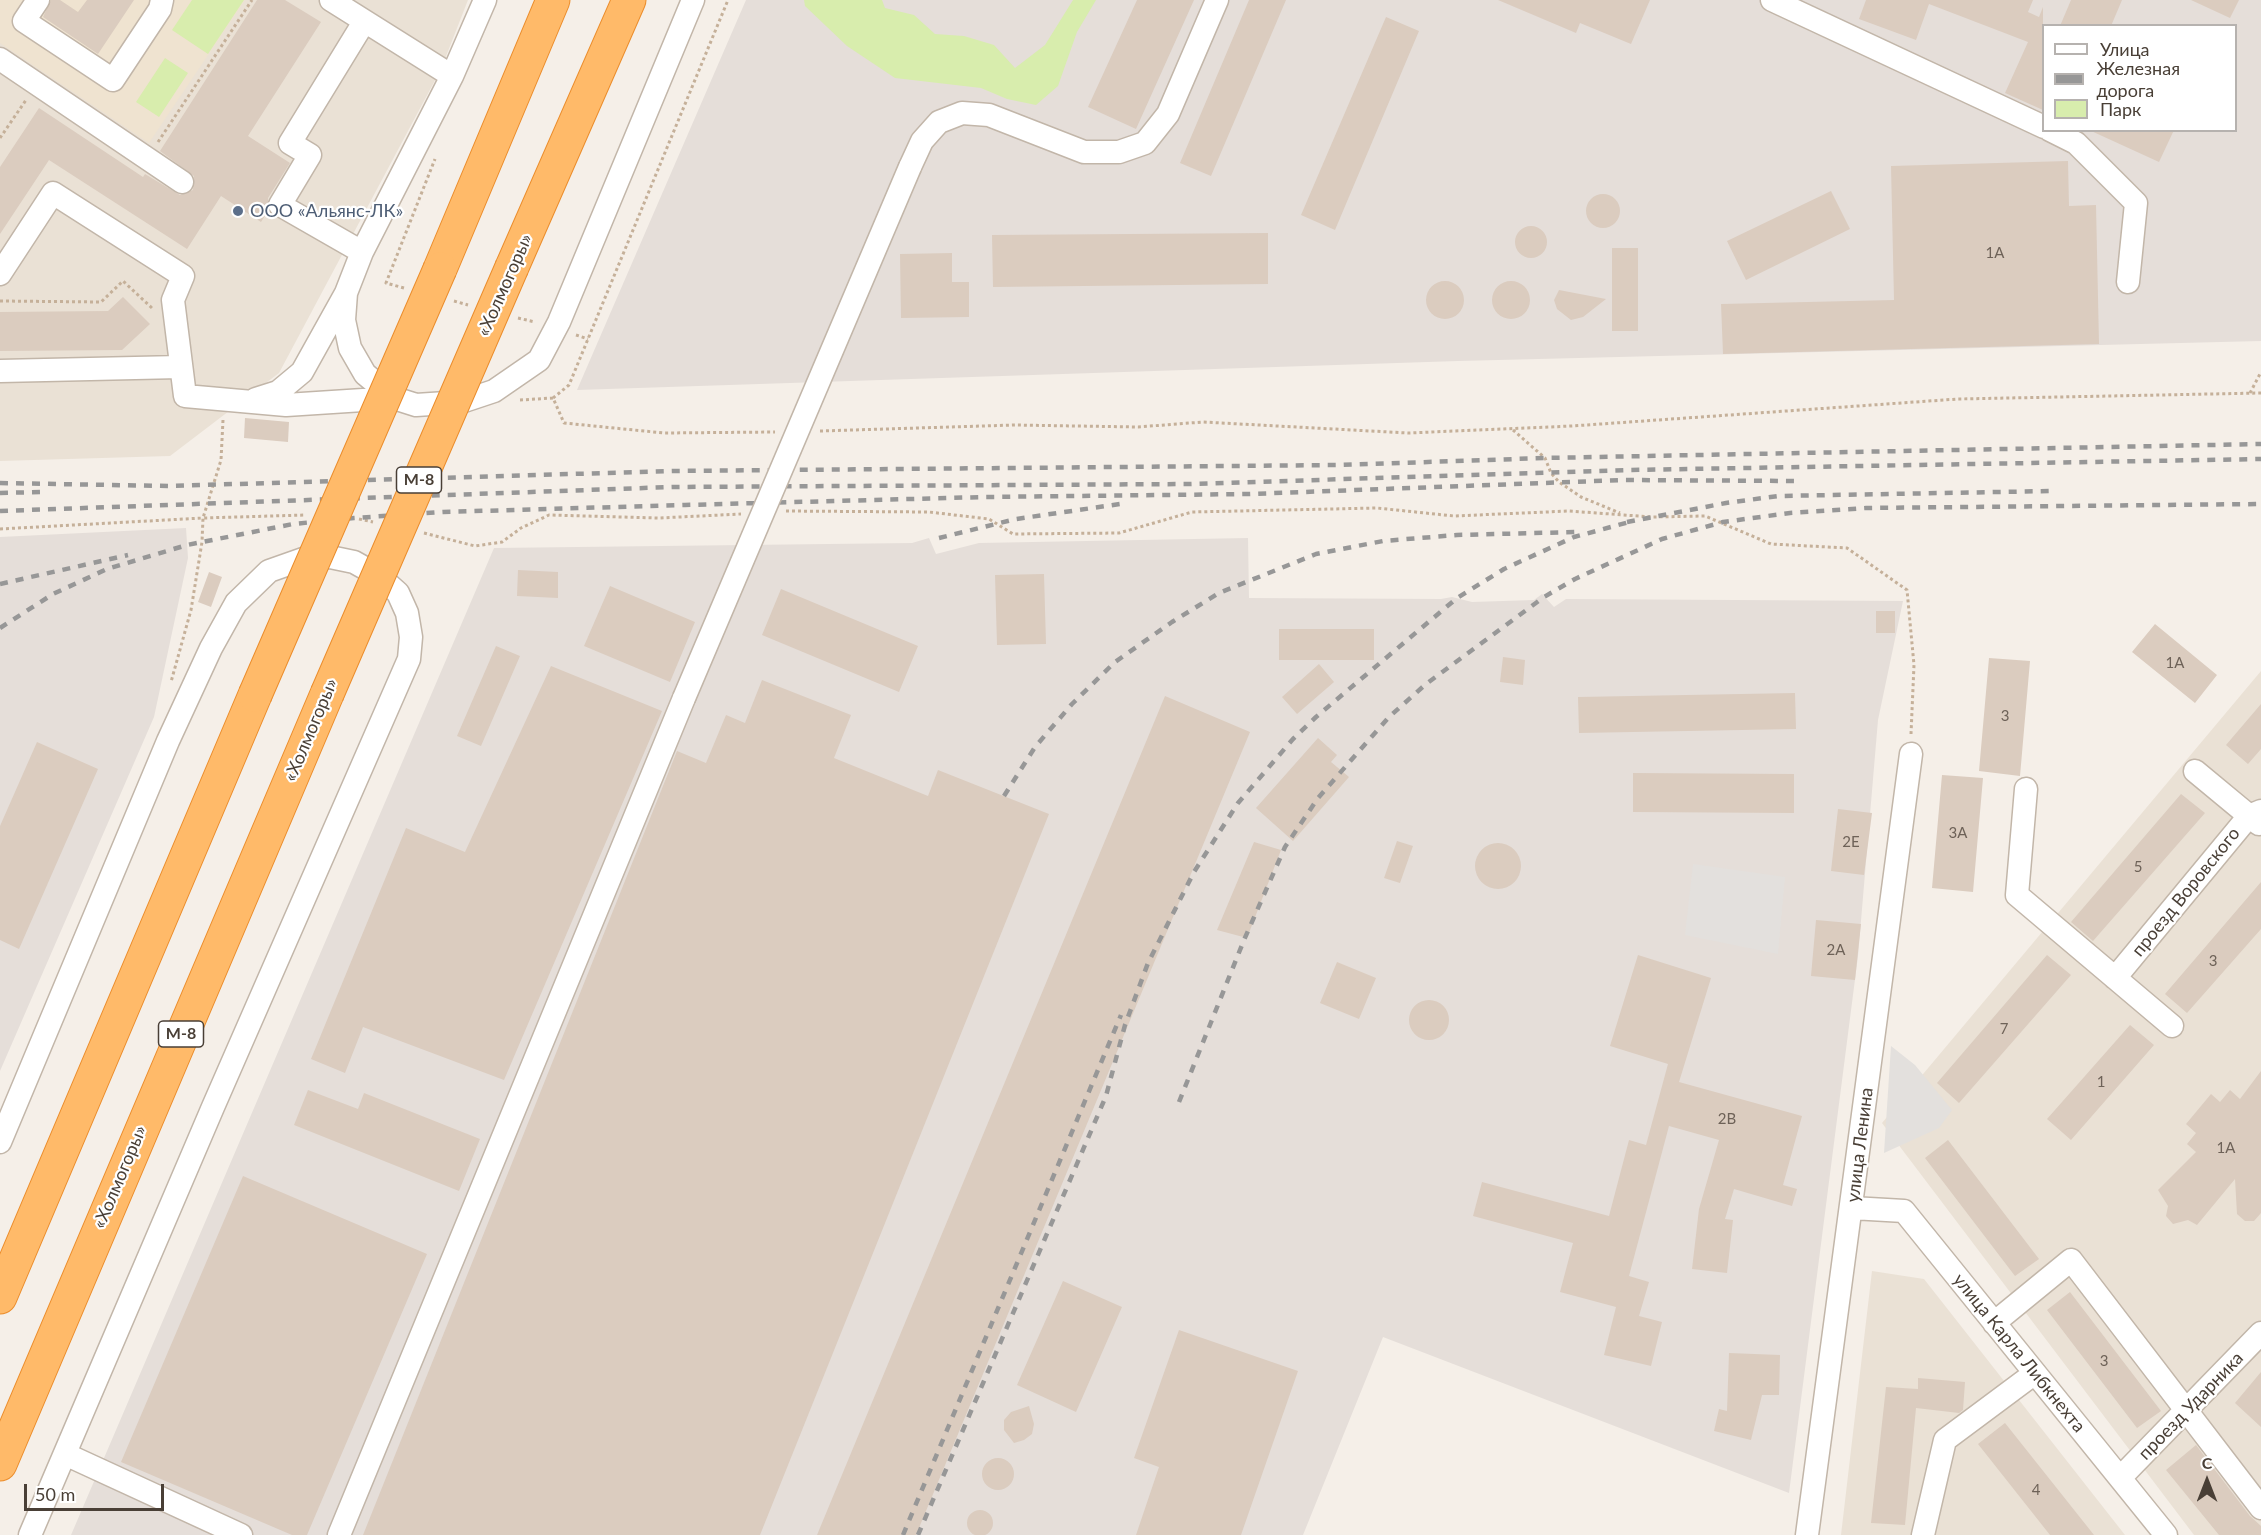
<!DOCTYPE html>
<html>
<head>
<meta charset="utf-8">
<style>
  body { margin:0 }
  #map { position:relative; width:2261px; height:1535px; overflow:hidden; background:#f5efe8; font-family:Lato,sans-serif }
  canvas { display:block }
  .legend { position:absolute; left:2042px; top:24px; width:195px; height:108px; box-sizing:border-box; background:#fff; border:2px solid #b6b2af; margin:0; padding:8px 10px; list-style:none; font-size:18px; color:#493f36 }
  .legend li { display:flex; align-items:center; gap:12px; height:30px }
  .legend b { width:30px; border:2px solid #b6b2af }
  .north { position:absolute; left:2177px; top:1451px; width:60px; height:60px; -webkit-text-stroke:4px #fff; paint-order:stroke; rotate:0deg; font-size:16px; font-weight:700; line-height:24px; text-align:center; color:#493f36 }
  .north::after { content:''; display:block; margin:auto; width:21px; height:27px; background:#493f36; clip-path:polygon(50% 0,100% 100%,50% 72%,0 100%) }
  .scale { position:absolute; left:24px; top:1484px; width:140px; height:27px; box-sizing:border-box; border:3px solid #493f36; border-top:0; padding-left:8px; font-size:18px; line-height:21px; white-space:nowrap; color:#493f36; -webkit-text-stroke:4px #fff; paint-order:stroke }
</style>
</head>
<body>
<div id="map">
<canvas width="2261" height="1535"></canvas>
<ul class="legend">
<li><b style="height:8px;background:#fff"></b>Улица</li>
<li><b style="height:8px;background:#979797"></b>Железная дорога</li>
<li><b style="height:16px;background:#d8edad"></b>Парк</li>
</ul>
<div class="north">С</div>
<div class="scale">50 m</div>
</div>
<script>
const c = document.querySelector('canvas').getContext('2d');
c.lineJoin = 'round';
function paint(path, color) {
  c.fillStyle = color;
  c.fill(path, 'evenodd');
}
function poly(rows) {
  const path = new Path2D();
  for (const r of rows) {
    if (r.length === 3) {
      path.moveTo(r[0] + r[2], r[1]);
      path.arc(r[0], r[1], r[2], 0, 2 * Math.PI);
      continue;
    }
    path.moveTo(r[0], r[1]);
    for (let i = 2; i < r.length; i += 2) path.lineTo(r[i], r[i + 1]);
  }
  return path;
}
function stroke(path, color, width, dash) {
  c.strokeStyle = color;
  c.lineWidth = width;
  c.lineCap = dash ? 'butt' : 'round';
  c.setLineDash(dash || []);
  c.stroke(path);
}
function write(font, color, halo, rows, align = 'center') {
  c.font = font + ' Lato,sans-serif';
  c.lineWidth = 4.5;
  c.setLineDash([]);
  c.textBaseline = 'middle';
  c.strokeStyle = halo;
  c.fillStyle = color;
  for (const [text, x, y, turn = 0] of rows) {
    c.save();
    c.translate(x, y);
    c.rotate((+turn || 0) * Math.PI / 180);
    c.textAlign = isNaN(turn) ? turn : align;
    if (halo) c.strokeText(text, 0, 0);
    c.fillText(text, 0, 0);
    c.restore();
  }
}
paint(poly([
  [0,0,468,0,441,69,279,373,170,456,0,461],
  [2261,671,2261,1535,2194,1535,1882,1123],
  [1872,1271,1924,1279,2125,1535,1841,1535]
]), '#eae1d5');
paint(poly([
  [746,0,2261,0,2261,341,1458,361,577,390],
  [2044,26,2236,26,2236,130,2044,130],
  [186,528,188,558,154,717,0,1071,0,537],
  [929,538,936,554,979,543,1248,538,1249,598,1441,599,1452,597,1472,602,1534,600,1542,594,1554,607,1566,599,1903,601,1878,720,1858,956,1789,1493,1383,1337,1303,1535,71,1535,494,548,912,543]
]), '#e5ded9');
paint(poly([
  [0,0,245,0,149,143,0,43]
]), '#efe3d0');
paint(poly([
  [192,0,244,0,208,54,172,30],
  [804,0,882,0,885,8,914,15,935,34,964,36,994,45,1015,68,1045,45,1073,0,1096,0,1077,32,1058,86,1036,105,1007,99,981,88,895,78,847,46,805,6],
  [165,58,188,73,159,117,136,102]
]), '#d8edad');
paint(poly([
  [1693,864,1785,877,1778,954,1685,935],
  [1891,1046,1915,1065,1952,1110,1939,1128,1884,1153]
]), '#e3e0dd');
paint(poly([
  [51,0,60,0,78,12,87,0,134,0,98,54,43,17],
  [257,0,285,0,321,22,248,136,290,163,268,198,268,211,261,222,221,196,187,249,49,160,0,234,0,167,39,108,143,177,145,174,180,195,193,190,194,176,160,151],
  [1137,0,1194,0,1136,129,1088,107],
  [1249,0,1286,0,1211,176,1180,163],
  [1498,0,1650,0,1631,44,1580,23,1576,33],
  [1866,0,2033,0,2028,12,2039,17,2043,7,2043,110,2005,93,2028,42,1929,4,1916,40,1859,19],
  [2071,0,2122,0,2111,26,2060,26],
  [2191,0,2239,0,2230,18],
  [1386,17,1419,31,1335,230,1301,215],
  [2089,130,2174,130,2159,162],
  [2068,161,2069,206,2096,205,2099,344,1723,354,1721,304,1894,300,1891,166],
  [1831,191,1850,229,1746,280,1727,241],
  [1603,211,17],
  [1531,242,16],
  [1268,233,1268,284,993,287,992,235],
  [1612,248,1638,248,1638,331,1612,331],
  [952,253,952,282,969,282,969,317,901,318,900,254],
  [1511,300,19],
  [1445,300,19],
  [1559,290,1606,299,1583,317,1571,320,1557,309,1554,300],
  [123,297,150,324,122,350,0,351,0,312,108,311],
  [245,418,289,422,288,442,244,438],
  [518,570,558,572,558,598,517,596],
  [209,572,222,577,211,607,198,602],
  [1044,574,1046,644,997,645,995,575],
  [610,586,695,622,670,682,584,646],
  [781,589,918,646,899,692,762,635],
  [1876,611,1895,611,1895,633,1876,633],
  [2155,624,2217,675,2195,703,2132,652],
  [1279,629,1374,629,1374,660,1279,660],
  [496,646,520,656,481,746,457,736],
  [1503,657,1525,660,1523,685,1500,682],
  [1989,658,2030,661,2020,776,1979,771],
  [1319,664,1334,682,1297,714,1282,697],
  [551,666,662,711,504,1080,363,1027,345,1073,311,1059,406,828,465,852],
  [762,680,851,715,834,758,928,796,938,770,1049,814,760,1535,363,1535,677,751,706,763,726,715,745,723],
  [1795,693,1796,729,1579,733,1578,697],
  [1165,696,1250,732,916,1535,817,1535],
  [2261,704,2261,749,2248,764,2226,745],
  [1318,738,1337,755,1331,762,1349,777,1293,841,1256,808],
  [37,742,98,769,19,949,0,940,0,826],
  [1633,773,1794,774,1794,813,1633,812],
  [1942,775,1983,778,1973,892,1932,888],
  [2181,794,2205,813,2093,941,2071,922],
  [1838,809,1872,813,1864,875,1831,871],
  [1397,841,1413,846,1400,883,1384,878],
  [1254,842,1281,850,1247,938,1217,930],
  [1498,866,23],
  [2261,882,2261,929,2187,1013,2165,994],
  [1816,920,1861,924,1855,980,1811,976],
  [1638,955,1711,978,1679,1082,1802,1116,1783,1185,1797,1189,1792,1206,1734,1189,1725,1219,1733,1220,1727,1273,1692,1269,1699,1209,1719,1140,1669,1126,1629,1276,1649,1282,1639,1316,1662,1322,1651,1366,1604,1355,1616,1307,1560,1292,1573,1243,1473,1216,1482,1182,1609,1216,1629,1140,1646,1145,1668,1064,1610,1046],
  [2047,955,2071,975,1959,1103,1937,1083],
  [1337,962,1376,978,1359,1019,1320,1003],
  [1429,1020,20],
  [2130,1025,2154,1045,2071,1140,2047,1119],
  [2261,1071,2261,1213,2254,1221,2245,1221,2237,1214,2235,1179,2197,1225,2188,1220,2173,1224,2166,1216,2168,1206,2158,1190,2196,1152,2187,1144,2196,1133,2186,1124,2211,1094,2220,1102,2230,1090,2240,1099],
  [308,1090,358,1109,364,1093,480,1139,459,1191,294,1125],
  [1948,1140,2039,1259,2015,1276,1925,1158],
  [243,1176,427,1254,307,1535,292,1535,121,1462],
  [1063,1281,1122,1307,1076,1412,1017,1385],
  [2070,1292,2161,1411,2137,1428,2047,1310],
  [1179,1330,1298,1371,1241,1535,1136,1535,1159,1467,1134,1458],
  [1729,1353,1780,1355,1779,1395,1762,1395,1751,1440,1714,1431,1719,1409,1727,1411],
  [2261,1372,2261,1427,2235,1403],
  [1918,1378,1965,1382,1963,1410,1959,1413,1916,1408,1905,1525,1871,1523,1886,1387,1918,1389],
  [1029,1406,1034,1424,1032,1434,1024,1440,1014,1443,1004,1430,1004,1420,1011,1412],
  [2005,1423,2094,1535,2050,1535,1978,1444],
  [2196,1445,2250,1516,2261,1526,2261,1535,2219,1535,2166,1470],
  [998,1474,16],
  [980,1523,13]
]), '#dbccbf');
const minor = poly([
  [38,0,24,21,113,80,160,9,162,0],
  [331,0,452,76],
  [1772,0,2044,127],
  [0,59,182,182],
  [2050,130,2076,143,2136,203,2128,282],
  [910,167,922,141,939,122,962,113,989,115,1084,152,1119,152,1145,143,1168,114,1217,0],
  [362,252,280,205,310,155,290,143,364,22],
  [0,274,53,193,183,276,173,300,185,396,286,405,394,398],
  [346,293,344,320,350,348,365,374,394,398,416,405,461,402,494,391,539,360,559,322,693,0],
  [0,371,180,367],
  [256,399,278,392,302,372,346,293,362,252,452,76,485,0],
  [2195,771,2259,824],
  [2026,789,2017,895,2172,1026],
  [2115,978,2249,816,2261,811],
  [0,1142,168,741,211,648,236,603,269,571,303,559,330,557,354,562,379,576,398,593,407,613,411,637,409,659,213,1107,30,1535],
  [1852,1208,1904,1211,2166,1535],
  [1994,1323,2071,1260,2261,1508],
  [65,1454,241,1535],
  [2120,1478,2261,1333],
  [339,1535,684,698],
  [1807,1535,1911,754],
  [1923,1535,1945,1440,2035,1373]
]);
const highway = poly([
  [512,267,629,0],
  [440,269,553,0],
  [0,1297,255,695],
  [0,1464,327,694]
]);
stroke(minor, '#c2b6a9', 25);
stroke(highway, '#eb8d2c', 35);
stroke(poly([
  [0,138,26,100],
  [158,142,252,0],
  [404,288,386,283,435,159],
  [0,301,101,302,123,281,153,309],
  [454,301,468,305],
  [518,318,535,322],
  [576,335,588,339],
  [2250,393,2261,372],
  [553,398,569,385,728,0],
  [520,400,553,398,564,423,664,433,775,432],
  [223,420,221,460,203,518,305,515],
  [1513,430,1545,458,1551,473,1559,482,1581,497,1620,513],
  [820,431,1015,425,1138,427,1203,422,1408,433,1572,426,1958,399,2261,393],
  [786,511,929,512,989,519,1013,534,1119,533,1192,512,1377,508,1454,516,1569,511,1652,517,1705,516,1771,544,1847,548,1907,590,1914,665,1911,734],
  [359,519,373,522],
  [0,529,203,518,202,542,191,610,171,682],
  [424,533,475,546,502,542,521,528,549,515,659,518,741,514]
]), '#c5b099', 3, [3, 3]);
stroke(minor, '#fff', 22);
stroke(highway, '#ffba69', 33);
stroke(poly([
  [0,483,169,486,672,471,1340,465,1545,458,2261,444],
  [0,493,40,492],
  [0,511,672,487,1190,484,1630,470,2261,459],
  [1627,522,1726,503,1778,496,2053,491],
  [939,538,1016,519,1127,503],
  [0,584,128,555],
  [0,628,53,594,107,569,187,545,293,524,354,518,443,512,685,505,985,497,1250,494,1623,480,1798,481],
  [1004,796,1035,747,1072,704,1115,662,1172,622,1219,593,1316,554,1383,541,1457,535,1577,532],
  [1179,1102,1244,940,1285,847,1318,798,1389,717,1426,684,1544,597,1575,579,1662,539,1723,522,1790,513,1866,508,2261,504],
  [903,1535,1121,1015],
  [918,1535,1106,1096,1125,1025,1148,963,1194,872,1238,803,1293,739,1316,717,1457,598,1504,569,1574,537,1633,521]
]), '#979797', 4.5, [8, 8]);
const minorBridge = poly([
  [684,698,910,167]
]);
const highwayBridge = poly([
  [327,694,512,267],
  [255,695,440,269]
]);
stroke(minorBridge, '#c2b6a9', 25, []);
stroke(highwayBridge, '#eb8d2c', 35, []);
stroke(minorBridge, '#fff', 22);
stroke(highwayBridge, '#ffba69', 33);
for (const [x, y, r, color] of [
  [238,211,6,"#5c6f8a"]
]) {
  const dot = new Path2D();
  dot.arc(x, y, r, 0, 2 * Math.PI);
  c.fillStyle = color;
  c.fill(dot);
  stroke(dot, '#fff', 2);
}
write('15px', '#6e6258', null, [
  ["1А",1995,253],
  ["1А",2175,663],
  ["3",2005,716],
  ["3А",1958,833],
  ["2Е",1851,842],
  ["5",2138,867],
  ["2А",1836,950],
  ["3",2213,961],
  ["7",2004,1029],
  ["1",2101,1082],
  ["2В",1727,1119],
  ["1А",2226,1148],
  ["3",2104,1361],
  ["4",2036,1490]
]);
for (const [x, y, w] of [
  [419,480,45],
  [181,1034,45]
]) {
  const box = new Path2D();
  box.roundRect(x - w / 2, y - 13, w, 26, 4.5);
  c.fillStyle = '#fff';
  c.fill(box);
  stroke(box, '#493f36', 1.5);
}
write('bold 16px', '#493f36', null, [
  ["М-8",419,480],
  ["М-8",181,1034]
]);
write('18px', '#4e5e75', '#fff', [
  ["ООО «Альянс-ЛК»",250,211]
], 'left');
write('18px', '#493f36', '#fff', [
  ["«Холмогоры»",505,285,-66],
  ["«Холмогоры»",311,730,-67],
  ["проезд Воровского",2186,892,-51],
  ["улица Ленина",1860,1145,-83],
  ["«Холмогоры»",120,1177,-67],
  ["улица Карла Либкнехта",2019,1353,51],
  ["проезд Ударника",2191,1406,-46]
]);
</script>
</body>
</html>
